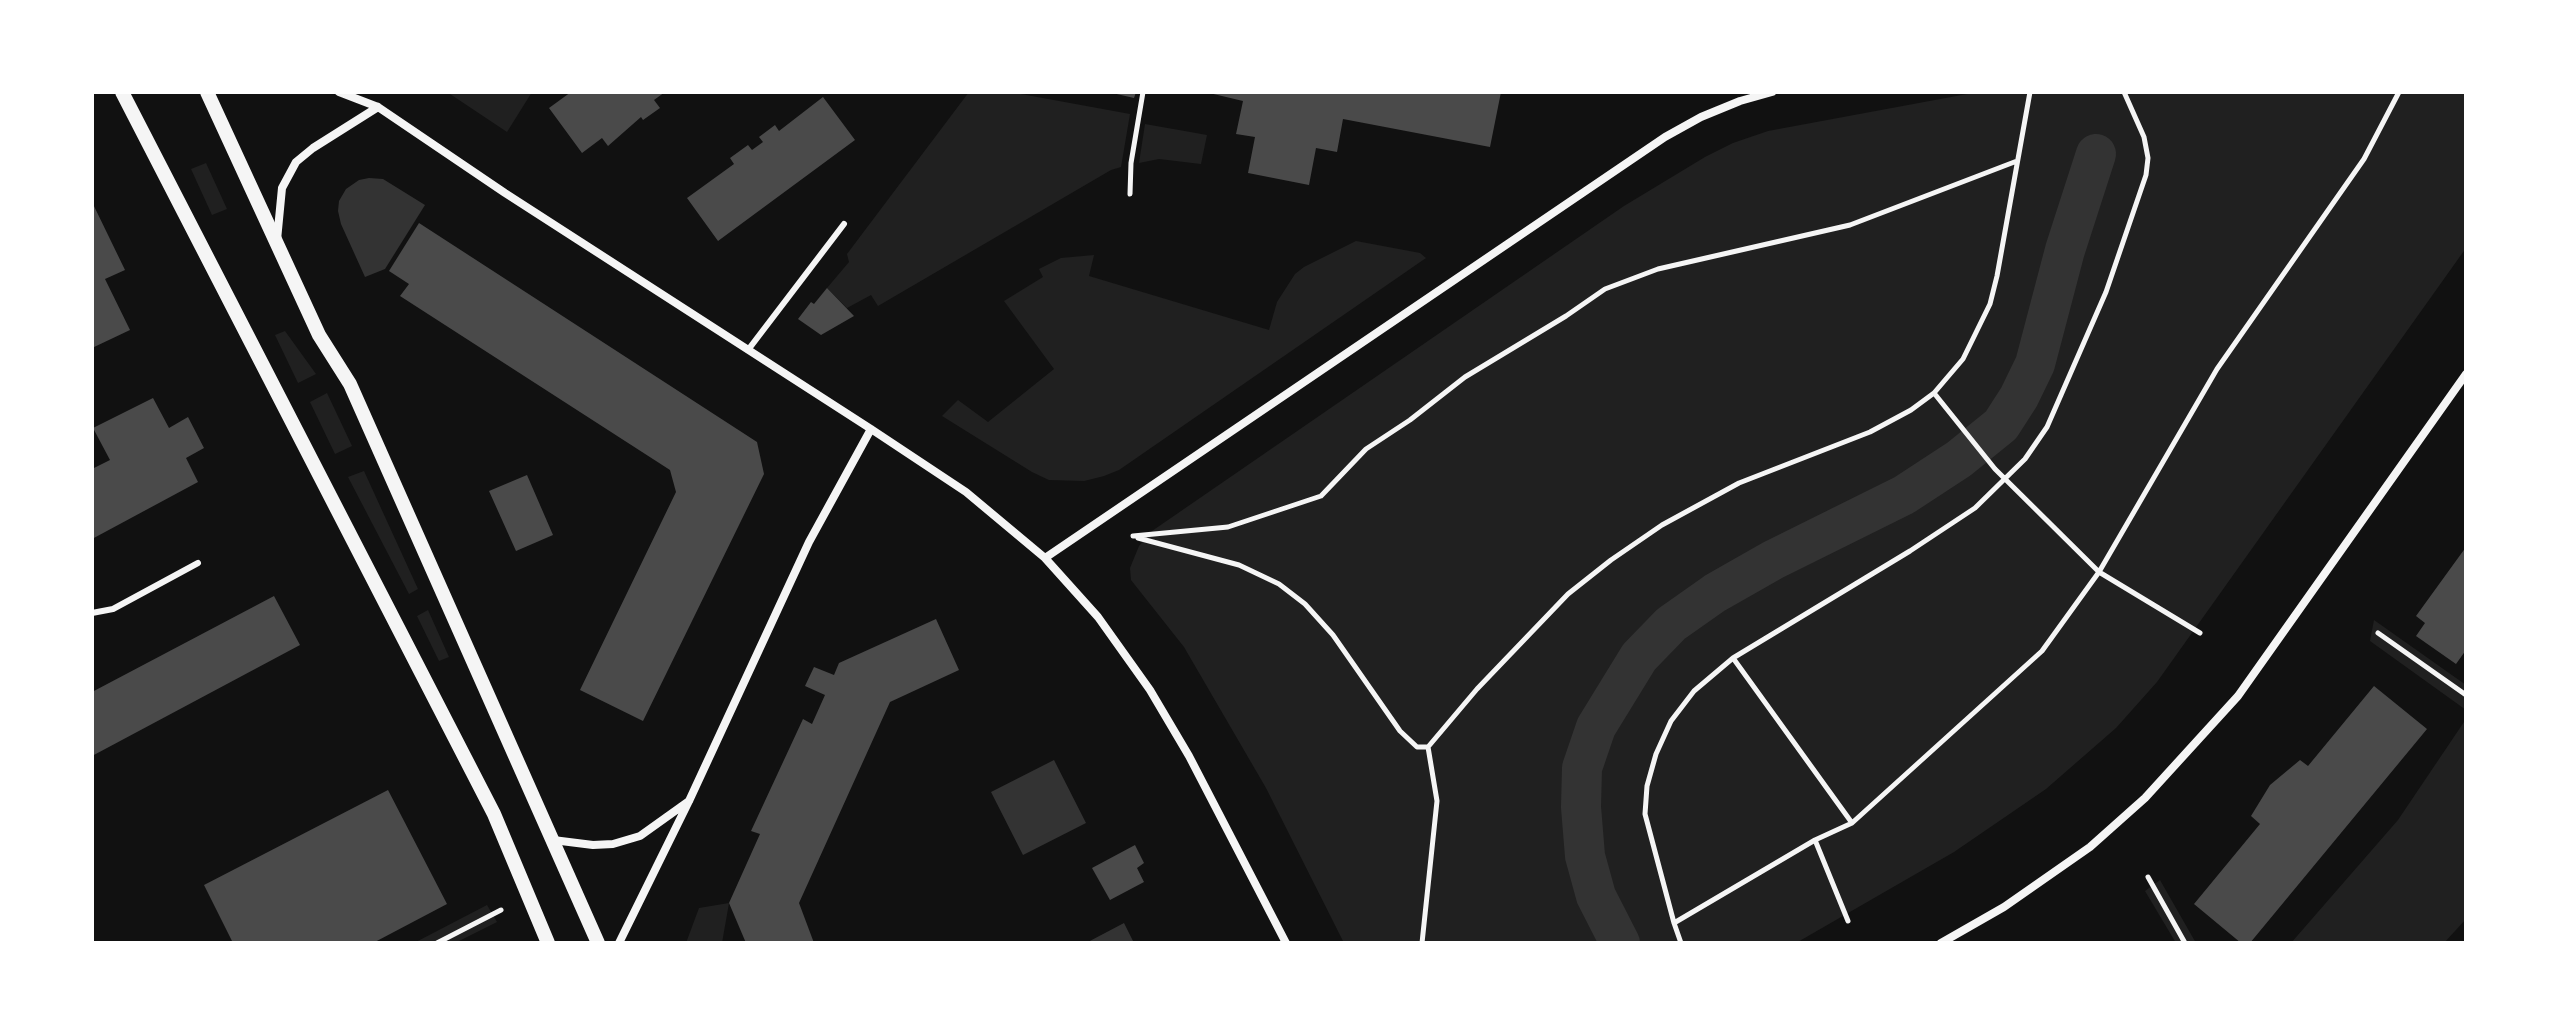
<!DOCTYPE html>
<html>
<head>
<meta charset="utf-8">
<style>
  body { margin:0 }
  #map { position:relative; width:2558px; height:1035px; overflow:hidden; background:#111; font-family:Figtree,sans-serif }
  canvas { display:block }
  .frame { position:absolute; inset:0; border:94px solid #fff; pointer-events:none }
</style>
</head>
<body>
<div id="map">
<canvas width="2558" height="1035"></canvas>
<div class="frame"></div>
</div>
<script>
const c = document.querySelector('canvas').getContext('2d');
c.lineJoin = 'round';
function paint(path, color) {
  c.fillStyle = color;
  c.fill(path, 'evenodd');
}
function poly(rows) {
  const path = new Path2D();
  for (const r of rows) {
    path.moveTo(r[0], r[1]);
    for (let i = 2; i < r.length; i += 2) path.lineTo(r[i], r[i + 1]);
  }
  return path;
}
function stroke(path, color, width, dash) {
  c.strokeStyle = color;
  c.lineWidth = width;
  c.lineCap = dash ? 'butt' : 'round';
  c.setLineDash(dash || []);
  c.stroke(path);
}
paint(poly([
  [447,92,532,92,507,132],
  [969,92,1010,92,1130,114,1121,167,1111,170,878,306,871,295,847,308,827,288,849,262,847,254],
  [1978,92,2466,92,2466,248,2157,682,2116,728,2046,789,1954,852,1796,943,1344,943,1266,788,1184,647,1131,580,1130,568,1139,546,1152,531,1624,206,1705,157,1733,143,1768,131],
  [1145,124,1207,135,1201,164,1159,159,1139,163],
  [206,163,227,209,212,215,191,169],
  [1356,241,1420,253,1426,258,1119,470,1104,476,1084,481,1049,480,1032,472,942,416,958,400,988,422,1054,369,1004,301,1043,277,1039,269,1061,258,1094,255,1089,276,1269,330,1277,302,1295,274,1304,267],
  [285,331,316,374,298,383,275,335],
  [327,393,352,446,335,454,310,402],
  [364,471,418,589,409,594,348,477],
  [428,610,449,657,439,661,417,616],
  [2374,620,2466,685,2466,710,2370,641],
  [2466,719,2466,919,2444,943,2291,943,2398,820],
  [2160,880,2196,943,2176,943,2145,891],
  [729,903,722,943,686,943,699,908],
  [487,905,497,922,455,943,414,943]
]), '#202020');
paint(poly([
  [369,178,383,179,425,205,385,269,365,277,341,224,338,211,339,201,346,189,359,180],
  [1054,760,1086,823,1023,855,991,792],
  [1124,923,1134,943,1086,943]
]), '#333');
stroke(poly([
  [1620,943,1596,896,1585,856,1581,807,1582,768,1596,727,1639,657,1671,624,1715,593,1773,560,1904,495,1959,459,2001,425,2019,397,2035,364,2065,250,2096,154]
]), '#333', 40);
paint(poly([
  [571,92,665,92,654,100,660,108,643,120,641,117,608,146,602,138,582,153,549,108],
  [1108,92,1136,92,1134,98],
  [1205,92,1501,92,1490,147,1343,119,1337,152,1316,148,1309,185,1248,173,1255,137,1236,134,1243,101],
  [823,97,855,140,718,241,687,198,734,164,730,158,748,145,752,150,763,142,759,137,775,125,779,131],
  [92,202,125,270,105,279,130,330,92,348],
  [419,223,757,442,764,474,643,721,580,690,676,492,670,470,400,296,409,284,389,271],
  [827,288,854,316,821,335,798,319,811,302,814,304],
  [153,398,169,428,188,417,204,448,186,458,198,482,92,539,92,469,110,460,93,428],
  [527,475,553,535,516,551,489,491],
  [2466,547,2466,650,2456,664,2416,636,2425,623,2416,616],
  [274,596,300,645,92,756,92,692],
  [936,619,959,670,890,702,799,903,814,943,746,943,729,903,760,834,751,831,803,719,812,724,825,695,805,686,814,667,834,675,839,663],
  [2374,686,2427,729,2250,943,2241,943,2194,904,2260,824,2251,816,2270,785,2300,760,2308,766],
  [388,790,447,904,373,943,233,943,204,885],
  [1135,845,1144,863,1137,868,1144,882,1110,900,1092,868]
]), '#4a4a4a');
stroke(poly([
  [2124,92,2144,137,2148,158,2146,175,2106,292,2047,427,2025,459,1975,508,1910,551,1733,658,1694,691,1671,721,1656,754,1647,786,1645,814,1674,923,1815,840,1852,823,2042,651,2099,572,2217,369,2364,159,2399,92],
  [1130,194,1131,163,1143,92],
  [1934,393,1995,469,2099,572,2200,633],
  [1133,536,1228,527,1321,496,1366,449,1410,420,1465,377,1566,316,1605,289,1658,269,1850,225,2017,161],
  [1138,538,1239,565,1279,584,1305,604,1333,635,1400,731,1417,747,1428,747],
  [2378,633,2466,695],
  [1733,658,1852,823],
  [1815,840,1848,921],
  [2148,877,2185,943],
  [1674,923,1681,943],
  [437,943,501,910],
  [1422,943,1437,801,1428,747,1477,689,1568,594,1611,560,1662,525,1739,483,1870,432,1911,410,1934,393,1963,359,1990,304,1997,276,2030,92]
]), '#f5f5f5', 5);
stroke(poly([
  [748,350,844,224],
  [92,613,113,609,198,563]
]), '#f5f5f5', 6);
stroke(poly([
  [339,92,378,107,505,193,871,429,966,492,1045,558,1098,617,1150,690,1189,756,1286,943],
  [277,240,282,188,296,162,313,148,378,107],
  [1045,558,1665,137,1701,117,1740,101,1772,92],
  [553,840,593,845,613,844,640,836,689,801],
  [619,943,689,801,809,542,871,429],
  [1941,943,2004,907,2090,847,2145,798,2238,696,2466,374]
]), '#f5f5f5', 8);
stroke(poly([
  [122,92,494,814,548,943],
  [207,92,319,335,350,384,598,943]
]), '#f5f5f5', 14);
</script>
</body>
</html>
